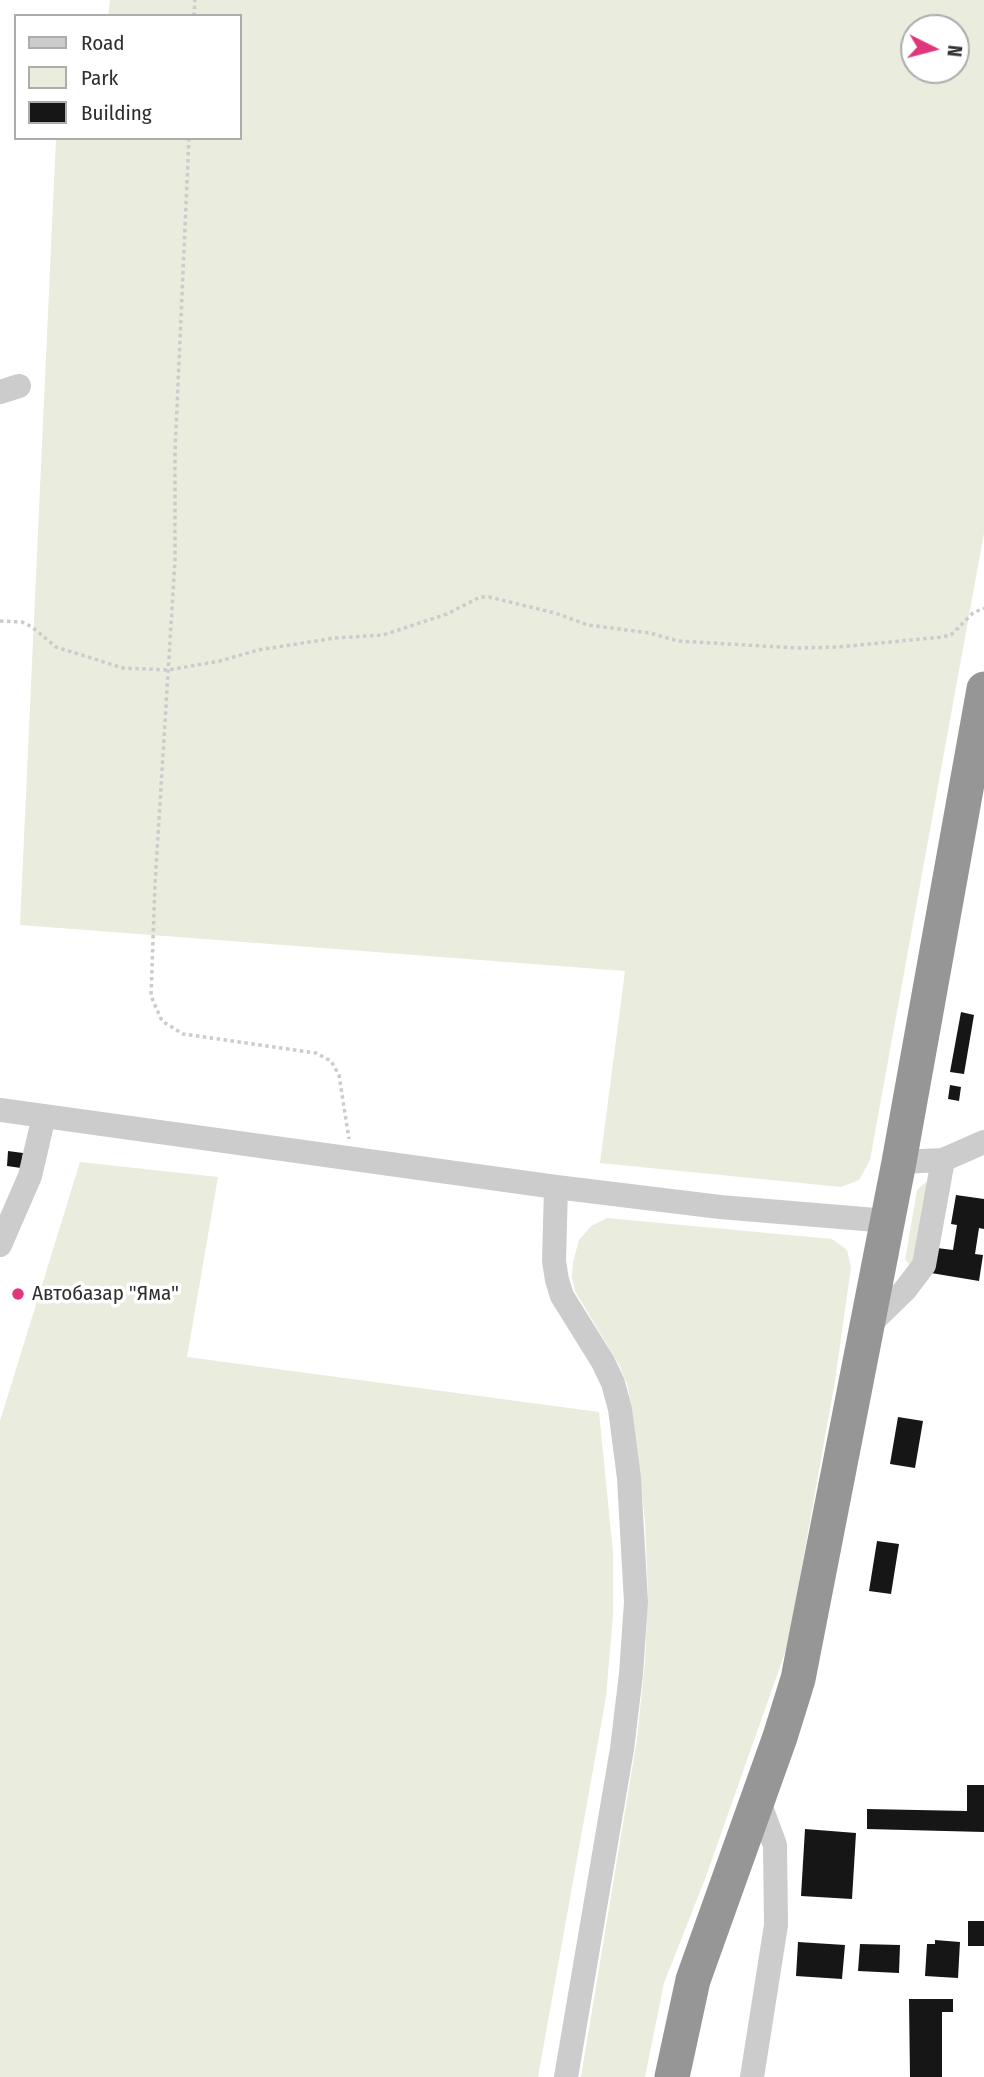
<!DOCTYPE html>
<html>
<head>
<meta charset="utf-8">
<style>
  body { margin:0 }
  #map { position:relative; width:984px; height:2077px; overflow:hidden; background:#fff; font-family:"Fira Sans Condensed",sans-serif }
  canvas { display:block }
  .legend { position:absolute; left:14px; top:14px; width:228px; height:126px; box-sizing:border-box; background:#fff; border:2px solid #acacac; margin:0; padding:9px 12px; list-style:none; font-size:21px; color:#2f2f2f }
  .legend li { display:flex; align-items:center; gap:14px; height:35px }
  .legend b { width:35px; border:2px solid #acacac }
  .north { position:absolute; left:900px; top:14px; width:70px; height:70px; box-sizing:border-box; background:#fff; border:2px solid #acacac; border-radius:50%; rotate:96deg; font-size:19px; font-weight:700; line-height:28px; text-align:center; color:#2f2f2f }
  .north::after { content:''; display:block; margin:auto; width:24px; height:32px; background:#e0367b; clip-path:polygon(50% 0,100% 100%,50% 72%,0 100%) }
</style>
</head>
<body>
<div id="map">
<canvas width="984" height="2077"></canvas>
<ul class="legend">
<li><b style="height:9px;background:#ccc"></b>Road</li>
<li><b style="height:19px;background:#eaecdd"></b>Park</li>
<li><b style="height:19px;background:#161616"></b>Building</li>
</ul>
<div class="north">N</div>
</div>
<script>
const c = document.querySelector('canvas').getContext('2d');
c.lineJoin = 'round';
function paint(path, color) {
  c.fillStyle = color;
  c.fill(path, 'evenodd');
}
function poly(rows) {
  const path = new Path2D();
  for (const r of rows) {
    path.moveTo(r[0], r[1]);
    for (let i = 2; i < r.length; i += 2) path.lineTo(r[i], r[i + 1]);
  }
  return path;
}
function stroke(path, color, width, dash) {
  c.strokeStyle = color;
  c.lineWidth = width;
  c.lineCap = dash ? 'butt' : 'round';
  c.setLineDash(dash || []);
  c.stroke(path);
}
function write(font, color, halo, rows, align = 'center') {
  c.font = font + ' "Fira Sans Condensed",sans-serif';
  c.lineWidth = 7;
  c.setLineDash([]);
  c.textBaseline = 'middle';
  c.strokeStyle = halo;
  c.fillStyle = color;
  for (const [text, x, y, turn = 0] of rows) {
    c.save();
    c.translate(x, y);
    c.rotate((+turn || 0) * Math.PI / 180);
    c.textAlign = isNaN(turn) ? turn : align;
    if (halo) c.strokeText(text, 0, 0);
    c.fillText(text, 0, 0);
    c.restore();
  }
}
paint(poly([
  [110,0,984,0,984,533,870,1160,859,1180,841,1187,600,1163,625,971,20,925,56,138,240,138,240,16,108,16],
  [956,28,956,70,914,70,914,28],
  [80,1162,218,1177,187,1357,599,1412,613,1553,613,1615,606,1697,538,2077,0,2077,0,1421],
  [926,1182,929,1183,915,1261,910,1265,905,1260,917,1190],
  [607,1218,832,1239,847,1250,851,1267,835,1381,788,1644,705,1879,664,1983,645,2077,581,2077,637,1739,645,1661,648,1594,645,1521,632,1408,627,1384,619,1365,575,1291,572,1277,573,1262,579,1240,591,1226]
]), '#eaecdd');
paint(poly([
  [961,1012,974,1015,964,1074,950,1072],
  [950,1085,961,1087,959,1101,948,1099],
  [8,1151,23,1153,21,1168,7,1166],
  [956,1195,984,1199,984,1229,979,1228,975,1254,983,1255,979,1281,925,1272,929,1247,953,1250,957,1225,951,1224],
  [898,1417,923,1421,915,1468,890,1464],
  [877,1541,899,1544,891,1594,869,1591],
  [967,1785,984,1785,984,1832,867,1829,867,1809,967,1811],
  [805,1829,856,1833,852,1899,801,1896],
  [968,1921,984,1921,984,1946,968,1946],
  [935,1940,960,1942,958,1978,925,1976,927,1944,935,1944],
  [798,1942,845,1945,842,1979,796,1976],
  [860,1944,900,1945,899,1973,858,1971],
  [909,1999,953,1999,953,2012,942,2012,942,2077,910,2077]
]), '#161616');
stroke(poly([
  [194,16,195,0],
  [189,138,175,452,175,560,155,884,151,996,162,1021,183,1034,316,1053,331,1061,339,1075,349,1139],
  [0,621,22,622,32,627,56,647,123,668,168,670,220,661,258,650,335,638,383,635,447,614,480,597,489,597,555,613,588,625,650,633,678,641,797,648,838,647,942,637,951,635,973,613,984,608]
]), '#ccc', 3.5, [3.5, 3.5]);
stroke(poly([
  [0,392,19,386],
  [0,1110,556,1187,720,1207,888,1221],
  [899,1162,943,1160,984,1142],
  [556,1187,554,1261,557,1280,562,1296,603,1362,613,1383,620,1409,629,1478,636,1602,631,1674,622,1749,566,2077],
  [0,1245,30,1176,44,1116],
  [868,1326,905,1290,924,1265,943,1160],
  [752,2077,776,1925,775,1845,758,1799]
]), '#ccc', 24);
stroke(poly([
  [672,2077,693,1980,780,1737,798,1679,899,1162,984,689]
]), '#969696', 35);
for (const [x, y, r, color] of [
  [18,1294,7,"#e0367b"]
]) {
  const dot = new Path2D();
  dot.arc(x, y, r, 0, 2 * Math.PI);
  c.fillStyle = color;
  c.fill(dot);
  stroke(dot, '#fff', 2.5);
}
write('21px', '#2f2f2f', '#fff', [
  ["Автобазар \"Яма\"",32,1294]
], 'left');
</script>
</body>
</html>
